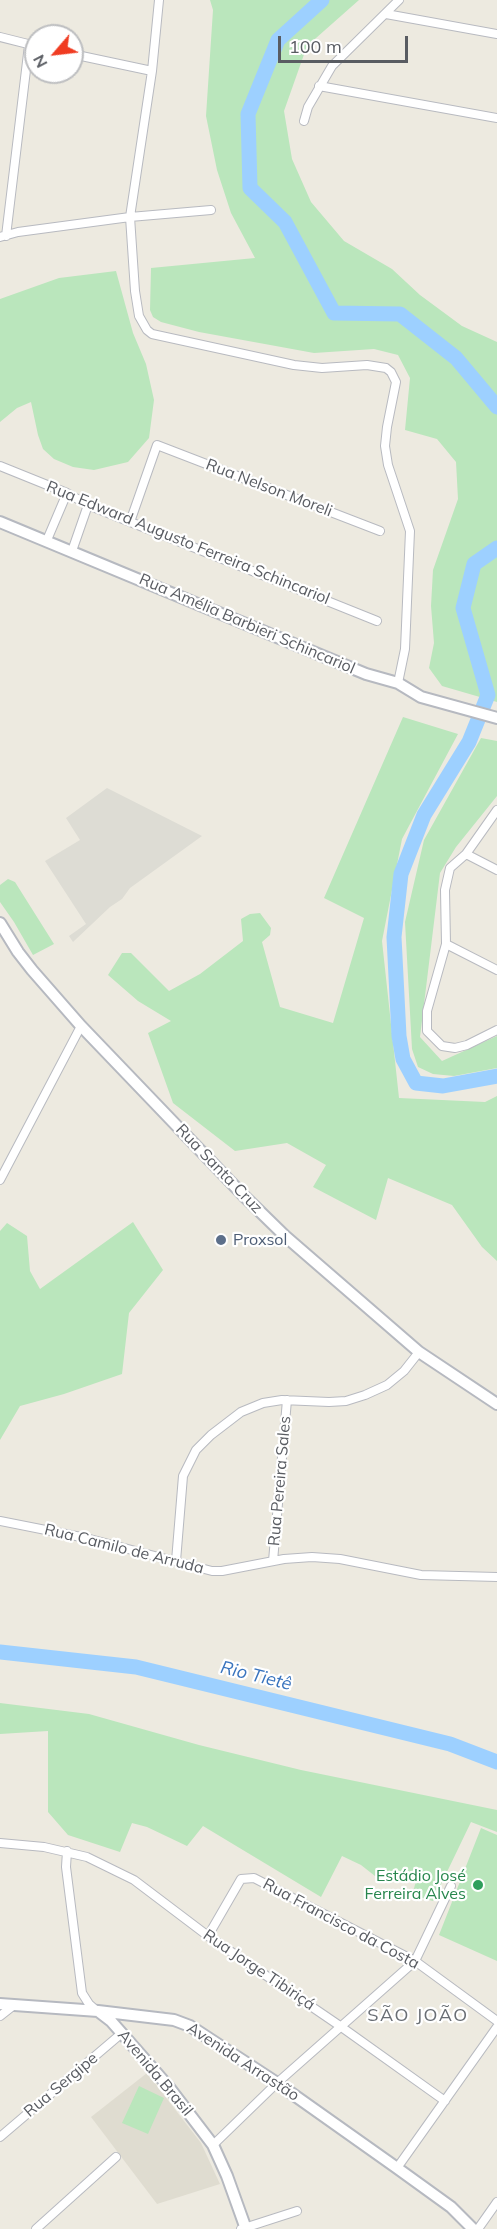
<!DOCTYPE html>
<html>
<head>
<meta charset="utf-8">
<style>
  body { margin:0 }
  #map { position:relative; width:497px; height:2229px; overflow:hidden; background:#edeae0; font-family:Mulish,sans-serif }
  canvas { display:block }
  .north { position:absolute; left:24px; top:24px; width:60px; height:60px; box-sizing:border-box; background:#fff; border:2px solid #bdbec0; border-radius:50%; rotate:242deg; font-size:16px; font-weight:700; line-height:24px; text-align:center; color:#595c62 }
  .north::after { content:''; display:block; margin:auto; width:21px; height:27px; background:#f03c22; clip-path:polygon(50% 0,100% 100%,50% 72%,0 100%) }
  .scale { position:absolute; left:278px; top:36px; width:130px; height:27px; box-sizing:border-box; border:3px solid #595c62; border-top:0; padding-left:8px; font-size:18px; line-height:21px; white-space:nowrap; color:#595c62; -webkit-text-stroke:4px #fff; paint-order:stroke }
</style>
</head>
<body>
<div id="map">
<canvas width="497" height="2229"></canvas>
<div class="north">N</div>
<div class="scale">100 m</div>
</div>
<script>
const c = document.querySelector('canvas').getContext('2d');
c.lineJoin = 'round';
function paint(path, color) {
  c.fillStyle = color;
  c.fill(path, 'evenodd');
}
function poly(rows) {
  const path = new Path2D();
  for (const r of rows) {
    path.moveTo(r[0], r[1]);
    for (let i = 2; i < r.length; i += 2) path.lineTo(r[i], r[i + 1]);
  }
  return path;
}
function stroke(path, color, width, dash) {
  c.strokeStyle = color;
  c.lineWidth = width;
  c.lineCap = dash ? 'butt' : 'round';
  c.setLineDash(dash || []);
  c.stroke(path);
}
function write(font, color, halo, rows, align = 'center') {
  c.font = font + ' Mulish,sans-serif';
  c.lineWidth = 4.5;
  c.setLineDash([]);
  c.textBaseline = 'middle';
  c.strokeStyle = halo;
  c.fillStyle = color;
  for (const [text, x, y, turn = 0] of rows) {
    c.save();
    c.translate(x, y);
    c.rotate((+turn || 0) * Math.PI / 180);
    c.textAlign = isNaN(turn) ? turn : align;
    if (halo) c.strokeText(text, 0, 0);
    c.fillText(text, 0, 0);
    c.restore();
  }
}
paint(poly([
  [107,788,202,836,130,888,122,899,110,907,73,942,69,936,86,924,45,861,80,840,66,818]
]), '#dddcd4');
paint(poly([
  [147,2073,201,2143,220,2184,157,2204,91,2117]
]), '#dfdcd0');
paint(poly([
  [210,0,359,0,307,46,284,111,292,159,311,202,344,241,392,269,420,295,462,326,497,342,497,702,442,686,429,668,434,643,431,606,433,570,458,499,456,462,437,439,405,430,410,378,398,355,374,349,314,353,199,332,161,322,153,317,150,310,151,268,255,258,231,213,217,170,206,116,213,10],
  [116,271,133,333,146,364,154,400,149,438,128,462,94,470,73,467,54,459,43,449,38,435,31,402,17,408,0,422,0,299,59,278],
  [403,717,458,734,402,839,382,941,399,1098,485,1102,497,1096,497,1261,482,1247,452,1205,388,1178,376,1220,313,1187,326,1165,287,1143,235,1151,173,1103,148,1033,171,1021,138,1001,108,975,122,953,131,953,169,991,200,974,243,941,241,919,250,914,260,913,271,928,270,935,262,942,280,1007,333,1023,364,918,324,898],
  [481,738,497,741,497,796,456,847,440,873,420,1037,442,1061,497,1036,497,1068,454,1076,433,1074,418,1067,412,1049,405,922,424,840],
  [8,879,15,882,54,944,33,955,14,922,0,902,0,885],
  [133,1222,163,1270,129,1313,122,1374,64,1394,20,1406,0,1440,0,1231,7,1223,27,1236,30,1271,40,1289],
  [0,1703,89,1714,199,1745,301,1770,497,1810,497,1832,471,1822,433,1901,412,1895,417,1878,375,1876,361,1865,342,1856,321,1897,203,1826,187,1846,147,1827,132,1823,120,1852,68,1835,48,1812,48,1731,0,1734],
  [481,1828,497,1835,497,1961,439,1935],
  [139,2086,164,2098,148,2134,122,2123]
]), '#bae6bc');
stroke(poly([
  [322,0,278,40,248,114,250,188,285,222,334,313,400,314,456,358,497,407],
  [497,548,474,564,463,608,488,695,469,742,424,815,401,874,394,937,399,1036,403,1059,416,1083,443,1086,497,1076],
  [0,1652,136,1667,450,1744,497,1762]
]), '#9dd0ff', 15);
const street = poly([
  [159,0,152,71,130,217,135,291,139,316,147,330,152,334,294,365,322,368,367,365,386,368,391,372,396,382,387,427,385,446,388,465,410,531,405,649,398,683],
  [386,14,497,34],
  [0,37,36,46],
  [72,54,152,71],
  [319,86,497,118],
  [304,121,308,107,332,66,399,0],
  [6,236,29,45],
  [0,237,18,232,130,217,211,210],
  [0,466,67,493,88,505,377,621],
  [130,522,157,445,380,531],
  [47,540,67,493],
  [72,551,88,505],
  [497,810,466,854,450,868,445,890,446,944,427,1011,427,1031,442,1046,455,1048,467,1045,497,1030],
  [466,854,497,870],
  [446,944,497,970],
  [0,1180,81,1026],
  [0,1521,86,1538,212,1571,222,1571,284,1559,312,1557,340,1559,421,1575,497,1577],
  [176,1561,183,1476,196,1450,211,1435,241,1412,263,1403,282,1400,329,1402,346,1401,365,1395,387,1385,404,1371,419,1352],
  [273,1561,287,1400],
  [0,1843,44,1847,87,1857,134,1880,208,1936,340,2026,445,2101],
  [67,1851,66,1867,82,1993,89,2004,97,2011],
  [208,1936,241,1879,254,1878,415,1961,497,2021],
  [0,2016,14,2005],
  [0,2137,122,2033],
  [213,2145,277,2083,415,1961,451,1886],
  [397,2168,497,2027],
  [36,2229,116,2157],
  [241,2229,297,2211],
  [478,2229,497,2202]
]);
const secondary = poly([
  [0,522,366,674,398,683,421,697,497,718],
  [0,923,18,952,32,970,81,1026,244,1196,285,1236,419,1352,497,1404],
  [0,2004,98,2011,111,2021,168,2086,213,2145,227,2176,246,2229],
  [98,2011,174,2020,190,2026,277,2083,397,2168,451,2207,473,2229]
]);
stroke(street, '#b8bac0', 10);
stroke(secondary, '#b6b9c0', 14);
stroke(street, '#fff', 8);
stroke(secondary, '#fff', 10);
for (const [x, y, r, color] of [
  [221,1240,6,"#5c6f8a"],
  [478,1885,6,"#2e9e5b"]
]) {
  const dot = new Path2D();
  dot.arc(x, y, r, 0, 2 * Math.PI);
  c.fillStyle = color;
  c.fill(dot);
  stroke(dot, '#fff', 2);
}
write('16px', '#595c62', '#fff', [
  ["Rua Nelson Moreli",269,488,21],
  ["Rua Edward Augusto Ferreira Schincariol",188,543,22],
  ["Rua Amélia Barbieri Schincariol",247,624,23],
  ["Rua Santa Cruz",219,1169,46],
  ["Rua Pereira Sales",280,1481,-85],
  ["Rua Camilo de Arruda",124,1549,14],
  ["Rua Francisco da Costa",341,1924,28],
  ["Rua Jorge Tibiriçá",259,1970,34],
  ["Avenida Arrastão",243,2062,33],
  ["Avenida Brasil",155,2073,50],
  ["Rua Sergipe",61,2085,-40]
]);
write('16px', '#4e5e75', '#fff', [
  ["Proxsol",233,1240]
], 'left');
write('16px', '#27864d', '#fff', [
  ["Estádio José",466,1876],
  ["Ferreira Alves",466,1894]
], 'right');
write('italic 18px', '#3974be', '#fff', [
  ["Rio Tietê",256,1676,14]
]);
c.letterSpacing = '1.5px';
write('18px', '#696e74', '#fff', [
  ["SÃO JOÃO",418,2016]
]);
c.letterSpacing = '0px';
</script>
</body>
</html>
